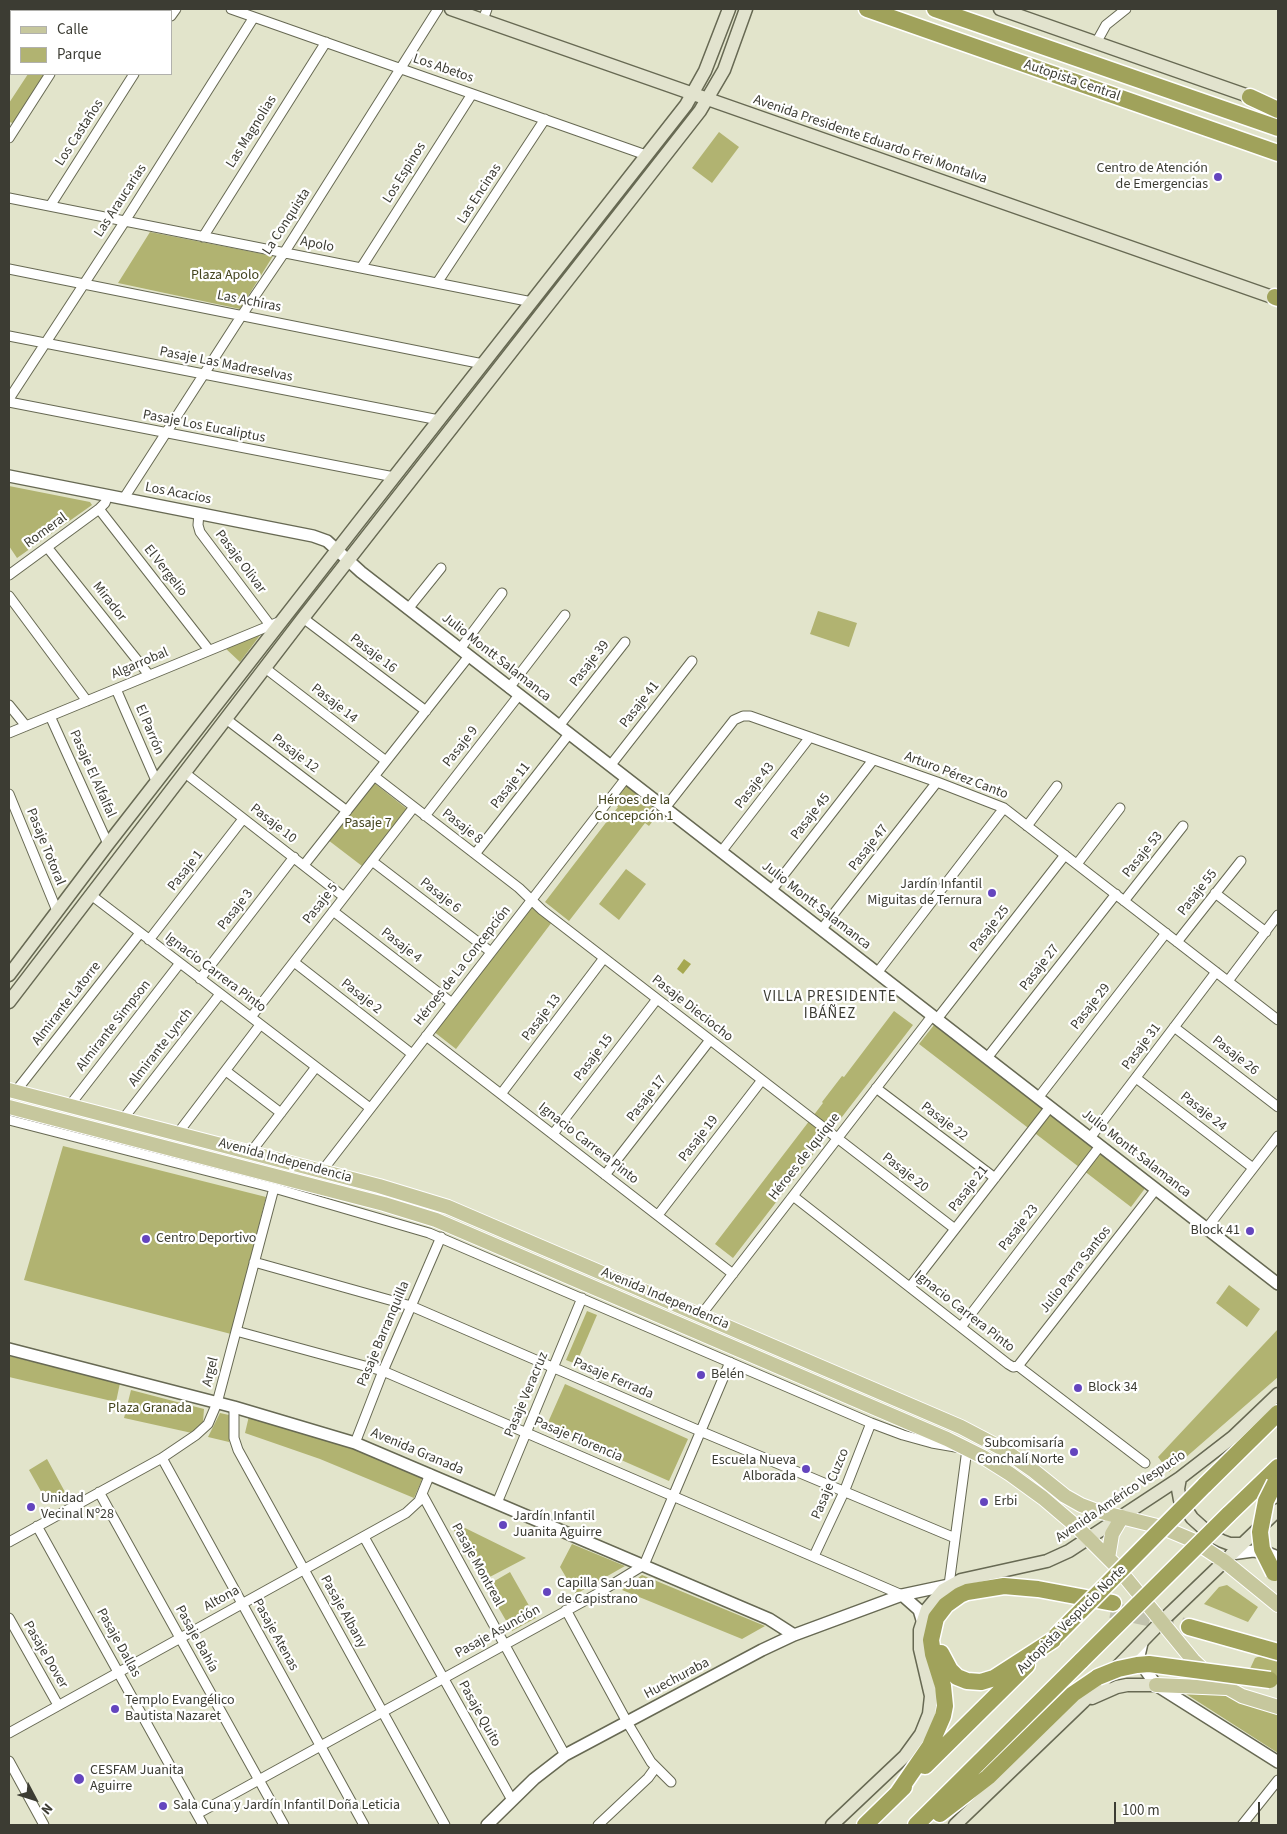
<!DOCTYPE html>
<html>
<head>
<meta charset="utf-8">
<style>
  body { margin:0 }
  #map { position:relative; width:1287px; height:1834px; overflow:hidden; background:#e2e4cb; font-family:"Source Sans 3",sans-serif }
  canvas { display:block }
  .frame { position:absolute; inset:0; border:10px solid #3c3c33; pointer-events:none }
  .legend { position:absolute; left:10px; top:10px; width:162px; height:65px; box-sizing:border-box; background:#fff; border:1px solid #b1b1ad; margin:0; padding:6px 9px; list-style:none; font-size:15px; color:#3c3c33 }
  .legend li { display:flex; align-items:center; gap:10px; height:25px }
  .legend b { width:25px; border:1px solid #b1b1ad }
  .north { position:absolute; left:10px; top:1774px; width:50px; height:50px; -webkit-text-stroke:4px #fff; paint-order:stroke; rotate:130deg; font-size:14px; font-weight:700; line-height:20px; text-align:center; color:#3c3c33 }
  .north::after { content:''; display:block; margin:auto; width:18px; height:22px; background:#3c3c33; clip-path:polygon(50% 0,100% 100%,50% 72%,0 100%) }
  .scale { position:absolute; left:1114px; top:1802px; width:146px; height:22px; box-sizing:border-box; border:2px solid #3c3c33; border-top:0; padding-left:6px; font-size:15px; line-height:18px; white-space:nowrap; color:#3c3c33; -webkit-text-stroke:4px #fff; paint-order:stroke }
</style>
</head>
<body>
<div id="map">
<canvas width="1287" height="1834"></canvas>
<div class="frame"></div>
<ul class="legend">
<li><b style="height:6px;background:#c6c79d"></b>Calle</li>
<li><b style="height:14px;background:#b1b371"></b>Parque</li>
</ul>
<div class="north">N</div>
<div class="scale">100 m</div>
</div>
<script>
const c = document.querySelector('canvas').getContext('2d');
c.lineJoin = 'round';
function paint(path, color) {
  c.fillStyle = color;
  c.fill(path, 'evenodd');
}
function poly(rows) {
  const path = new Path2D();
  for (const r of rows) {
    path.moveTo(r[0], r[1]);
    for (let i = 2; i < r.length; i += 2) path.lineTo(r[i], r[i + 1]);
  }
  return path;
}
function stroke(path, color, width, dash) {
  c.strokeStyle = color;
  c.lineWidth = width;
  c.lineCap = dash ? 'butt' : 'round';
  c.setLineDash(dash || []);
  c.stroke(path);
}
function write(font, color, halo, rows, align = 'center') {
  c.font = font + ' "Source Sans 3",sans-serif';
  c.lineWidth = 4.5;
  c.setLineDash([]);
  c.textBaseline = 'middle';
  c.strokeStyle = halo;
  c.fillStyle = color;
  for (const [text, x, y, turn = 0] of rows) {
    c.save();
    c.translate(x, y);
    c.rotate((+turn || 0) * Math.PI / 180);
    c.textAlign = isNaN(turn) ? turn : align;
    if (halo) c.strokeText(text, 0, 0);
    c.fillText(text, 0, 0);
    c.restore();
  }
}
paint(poly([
  [28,74,45,74,13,123,9,122,9,103],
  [719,132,739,147,712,183,692,168],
  [150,232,273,256,240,309,118,283],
  [9,486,90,502,92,505,17,558,9,546],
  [818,611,857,623,849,647,810,634],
  [264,630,240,662,224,647],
  [373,782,407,809,362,866,328,840],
  [625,785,631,786,658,808,658,814,649,826,645,823,569,921,545,902,618,807,611,802],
  [626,869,646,884,619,920,599,904],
  [529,905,552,922,456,1049,433,1031],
  [894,1011,913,1025,733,1258,715,1244,823,1103,822,1102,842,1076,844,1077],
  [934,1025,1146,1187,1131,1207,919,1044],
  [63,1146,266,1197,231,1334,24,1280],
  [1229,1285,1260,1309,1247,1327,1216,1303],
  [587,1311,597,1315,576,1364,566,1360],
  [1278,1329,1278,1377,1169,1472,1158,1457],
  [9,1356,120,1383,116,1402,9,1377],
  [565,1384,688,1439,669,1481,546,1427],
  [131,1390,204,1409,203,1422,192,1433,124,1418],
  [220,1413,229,1415,229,1442,208,1437],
  [249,1416,352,1447,424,1475,414,1498,320,1459,245,1433],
  [47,1459,65,1492,47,1502,29,1470],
  [457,1524,526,1558,484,1580,452,1527],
  [572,1544,625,1566,576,1594,560,1567],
  [510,1572,536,1618,512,1631,486,1586],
  [642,1575,765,1626,742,1639,622,1590],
  [1227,1585,1258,1607,1248,1622,1204,1604,1219,1587],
  [1263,1655,1278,1660,1278,1679,1248,1673,1255,1658],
  [1183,1692,1226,1694,1255,1707,1278,1714,1278,1753]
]), '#b1b371');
paint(poly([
  [684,959,691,964,683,974,677,969]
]), '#a6a850');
stroke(poly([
  [1111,1610,1189,1627]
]), '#c1c2ad', 16, [16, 8]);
const minor = poly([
  [231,9,646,155],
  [90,11,92,9],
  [171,16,176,9],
  [483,20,487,9],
  [1096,43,1106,25,1126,9],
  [9,60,11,61],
  [9,138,50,74],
  [9,198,532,302],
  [50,206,134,74],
  [203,237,326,42],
  [361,268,472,94],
  [9,269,483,364],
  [437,283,545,119],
  [9,336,439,420],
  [9,399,125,221,254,17],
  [9,402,394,477],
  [124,498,242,315,284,253,438,9],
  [99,509,209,650],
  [199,513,198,525,200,532,270,625],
  [47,547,149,675],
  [9,575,99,509,105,503,108,495],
  [9,596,87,701],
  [408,609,441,568],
  [303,618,426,711],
  [460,649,502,593],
  [265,668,386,761],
  [509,688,565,615],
  [116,689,157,783],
  [9,705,26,726],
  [50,716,108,844],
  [226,719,347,811],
  [559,726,625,642],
  [9,733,281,621],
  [610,766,692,661],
  [185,773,344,897],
  [374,776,519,888,542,910,955,1229],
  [9,794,57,911],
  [665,808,734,720,743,716,750,716,937,782,1004,808,1278,1020],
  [425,816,519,695],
  [1027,826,1057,786],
  [721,852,810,737],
  [475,854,569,734],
  [372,861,491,952],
  [1077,864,1120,808],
  [304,865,469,656],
  [771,891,873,760],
  [1215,893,1266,932],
  [91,895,370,1108],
  [1124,901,1183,826],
  [333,911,452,1003],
  [821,930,937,782],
  [149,940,243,819],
  [1177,942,1241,861],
  [294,962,412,1054],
  [877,973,1004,808],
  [200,979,294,857],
  [1228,981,1278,915],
  [251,1017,414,807],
  [937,1019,1065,855],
  [1174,1027,1278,1107],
  [426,1036,733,1274],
  [987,1058,1116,894],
  [226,1071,281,1113],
  [1136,1078,1253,1168],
  [876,1088,995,1178],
  [16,1091,140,933],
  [501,1094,604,958],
  [1038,1098,1166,933],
  [70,1105,180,963],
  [123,1119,220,994],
  [9,1120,274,1188,429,1233,871,1423,903,1435,932,1443,967,1449,949,1585],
  [178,1133,260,1025],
  [553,1134,657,999],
  [1090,1138,1216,972],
  [251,1152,316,1067],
  [322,1171,626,778],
  [605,1175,710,1040],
  [793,1196,1008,1364,1013,1367,1018,1366,1145,1463],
  [658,1215,762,1080],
  [1207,1228,1278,1136],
  [254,1262,411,1306,700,1431,955,1538],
  [910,1287,1050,1107],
  [701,1315,932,1016],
  [961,1327,1100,1146],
  [236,1331,383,1371,902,1595],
  [1018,1366,1156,1189],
  [234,1407,234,1438,238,1450,445,1825],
  [355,1443,383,1371,441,1237],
  [162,1458,364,1825],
  [99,1492,284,1825],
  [422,1494,565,1755],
  [497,1503,582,1298],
  [37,1526,203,1825],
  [364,1537,512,1800],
  [9,1542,162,1458,196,1435,208,1424,217,1403,274,1188],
  [814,1556,844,1492,871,1423],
  [566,1610,627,1722,651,1762,671,1782],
  [9,1618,58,1705],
  [9,1733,406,1513,419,1501,430,1474],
  [9,1761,44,1825],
  [197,1814,595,1595,644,1565,730,1362],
  [598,1825,648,1778,656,1767],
  [1242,1825,1278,1780]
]);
const tertiary = poly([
  [9,476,313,536,327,541,361,572,1278,1284],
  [9,1349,234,1407,355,1443,769,1619,794,1635],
  [1231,1554,1253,1551,1268,1553,1278,1557],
  [902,1595,919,1610,922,1620],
  [1142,1643,1139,1656,1142,1665,1156,1685,1278,1762],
  [487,1825,534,1779,565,1755,762,1650,794,1635,902,1595,949,1585]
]);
const secondary = poly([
  [451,9,1278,299],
  [1000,9,1257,99],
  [9,975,108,844,358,523,686,105,705,71,729,9],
  [9,1002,303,618,700,111,724,70,746,9],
  [1180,1478,1178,1489,1180,1500,1192,1518,1212,1536,1222,1541,1230,1544,1242,1544],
  [1092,1698,1117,1687,1127,1685,1156,1685],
  [832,1825,905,1756,921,1734,929,1714,931,1696,920,1649,920,1630,927,1609,943,1590,961,1580,1047,1561,1069,1551,1180,1478,1233,1437,1278,1394],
  [955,1825,1083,1702,1162,1621,1278,1510]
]);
const primary = poly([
  [9,1090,379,1186,448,1207,961,1427,1001,1448,1034,1471,1065,1496,1081,1505,1097,1511,1161,1527,1192,1540,1224,1561,1278,1605],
  [9,1107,384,1204,436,1220,947,1439,983,1457,1010,1474,1043,1498,1077,1527,1116,1566,1193,1660,1214,1680,1242,1696,1278,1707],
  [1108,1558,1112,1534,1122,1517],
  [1156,1685,1226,1688]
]);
const motorway = poly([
  [867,9,1278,153],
  [935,9,1278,128],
  [1250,97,1278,110],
  [1275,297,1278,298],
  [1204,1486,1278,1413],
  [1228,1515,1278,1467],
  [1189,1627,1278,1652],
  [941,1653,950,1670,957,1677,967,1681,981,1682,994,1678,1053,1640],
  [925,1766,1027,1665],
  [897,1794,930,1746,943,1716,945,1706,943,1686,933,1654,931,1640,936,1618,946,1605,960,1595,967,1592,1004,1586,1038,1589,1113,1603],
  [940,1814,988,1777,1073,1694,1098,1677],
  [865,1825,904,1787],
  [916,1825,1082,1660]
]);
stroke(minor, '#676953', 11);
stroke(tertiary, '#676953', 14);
stroke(secondary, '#676953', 15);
stroke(primary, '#fff', 16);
stroke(motorway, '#fff', 19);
stroke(minor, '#fff', 9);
stroke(tertiary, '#fff', 11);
stroke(secondary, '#e2e3ce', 12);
stroke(primary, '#c6c79d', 14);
stroke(motorway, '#a0a25b', 16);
const motorwayBridge = poly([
  [1274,1573,1262,1549,1260,1532,1266,1501,1275,1483],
  [1056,1636,1204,1486],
  [1082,1660,1228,1515],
  [1098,1677,1118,1669,1137,1665,1149,1664,1270,1680]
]);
stroke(motorwayBridge, '#fff', 19, []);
stroke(motorwayBridge, '#a0a25b', 16);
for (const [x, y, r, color] of [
  [1218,177,5,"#6445be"],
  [992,893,5,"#6445be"],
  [1250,1231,5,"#6445be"],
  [146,1239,5,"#6445be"],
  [701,1375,5,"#6445be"],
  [1078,1388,5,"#6445be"],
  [1074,1452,5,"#6445be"],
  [806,1469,5,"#6445be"],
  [984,1502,5,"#6445be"],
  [31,1507,5,"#6445be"],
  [503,1525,5,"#6445be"],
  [547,1592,5,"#6445be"],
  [115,1709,5,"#6445be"],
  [79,1779,6,"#6445be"],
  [163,1806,5,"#6445be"]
]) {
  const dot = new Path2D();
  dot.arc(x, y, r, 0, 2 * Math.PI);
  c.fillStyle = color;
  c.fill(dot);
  stroke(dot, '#fff', 2);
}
write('14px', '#3c3c33', '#fff', [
  ["Los Abetos",443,69,19],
  ["Autopista Central",1072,81,19],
  ["Las Magnolias",252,132,-58],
  ["Los Castaños",80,133,-57],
  ["Avenida Presidente Eduardo Frei Montalva",870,140,19],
  ["Los Espinos",405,173,-58],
  ["Las Encinas",480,194,-57],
  ["Las Araucarias",121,201,-57],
  ["La Conquista",287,222,-57],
  ["Apolo",317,245,11],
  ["Las Achiras",249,302,11],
  ["Pasaje Las Madreselvas",226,365,11],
  ["Pasaje Los Eucaliptus",204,427,11],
  ["Los Acacios",178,494,11],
  ["Romeral",46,531,-36],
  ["Pasaje Olivar",240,562,53],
  ["El Vergelio",165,571,52],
  ["Mirador",109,602,52],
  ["Pasaje 16",373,654,37],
  ["Julio Montt Salamanca",496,658,38],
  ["Algarrobal",140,664,-23],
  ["Pasaje 39",590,664,-52],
  ["Pasaje 14",334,704,38],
  ["Pasaje 41",640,705,-52],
  ["El Parrón",149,730,67],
  ["Pasaje 9",461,747,-52],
  ["Pasaje 12",295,754,37],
  ["Pasaje El Alfalfal",92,774,66],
  ["Arturo Pérez Canto",956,776,21],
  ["Pasaje 11",511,786,-52],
  ["Pasaje 43",755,786,-52],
  ["Pasaje 45",811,817,-52],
  ["Pasaje 10",273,824,38],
  ["Pasaje 8",462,827,38],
  ["Pasaje Totoral",45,847,68],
  ["Pasaje 47",869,848,-52],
  ["Pasaje 53",1143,855,-51],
  ["Pasaje 1",186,871,-52],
  ["Pasaje 55",1198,893,-52],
  ["Pasaje 6",440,896,38],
  ["Pasaje 5",321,904,-52],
  ["Julio Montt Salamanca",816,906,38],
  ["Pasaje 3",236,910,-52],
  ["Pasaje 25",990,929,-52],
  ["Pasaje 4",401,946,38],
  ["Héroes de La Concepción",463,966,-52],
  ["Pasaje 27",1040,968,-52],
  ["Ignacio Carrera Pinto",215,973,37],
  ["Pasaje 2",361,997,38],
  ["Almirante Latorre",67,1004,-52],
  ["Pasaje 29",1091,1007,-52],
  ["Pasaje Dieciocho",692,1009,38],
  ["Pasaje 13",542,1018,-53],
  ["Almirante Simpson",114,1026,-52],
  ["Pasaje 31",1142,1047,-53],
  ["Almirante Lynch",161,1048,-52],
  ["Pasaje 26",1235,1056,38],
  ["Pasaje 15",594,1058,-53],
  ["Pasaje 17",647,1099,-52],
  ["Pasaje 24",1203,1112,38],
  ["Pasaje 22",944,1122,37],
  ["Pasaje 19",699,1139,-52],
  ["Ignacio Carrera Pinto",588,1144,38],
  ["Julio Montt Salamanca",1136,1154,38],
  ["Héroes de Iquique",805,1157,-52],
  ["Avenida Independencia",285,1161,15],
  ["Pasaje 20",905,1173,38],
  ["Pasaje 21",969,1189,-52],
  ["Pasaje 23",1019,1228,-52],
  ["Julio Parra Santos",1076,1270,-52],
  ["Avenida Independencia",665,1299,23],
  ["Ignacio Carrera Pinto",964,1312,38],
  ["Pasaje Barranquilla",384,1334,-67],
  ["Argel",211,1372,-76],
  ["Pasaje Ferrada",613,1379,23],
  ["Pasaje Veracruz",527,1395,-67],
  ["Pasaje Florencia",578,1440,23],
  ["Avenida Granada",417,1452,23],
  ["Pasaje Cuzco",831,1484,-67],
  ["Avenida Américo Vespucio",1121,1497,-34],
  ["Pasaje Montreal",477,1565,61],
  ["Altona",222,1599,-29],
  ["Pasaje Albany",343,1612,61],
  ["Autopista Vespucio Norte",1072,1620,-45],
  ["Pasaje Asunción",498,1632,-29],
  ["Pasaje Atenas",275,1635,61],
  ["Pasaje Bahía",196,1639,61],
  ["Pasaje Dallas",118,1643,61],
  ["Pasaje Dover",45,1655,60],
  ["Huechuraba",677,1679,-28],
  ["Pasaje Quito",479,1714,61]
]);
write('14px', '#3c3c33', '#fff', [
  ["Centro de Atención",1208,169,"right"],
  ["de Emergencias",1208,185,"right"],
  ["Jardín Infantil",982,885,"right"],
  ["Miguitas de Ternura",982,901,"right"],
  ["Block 41",1240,1231,"right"],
  ["Centro Deportivo",156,1239],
  ["Belén",711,1375],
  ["Block 34",1088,1388],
  ["Subcomisaría",1064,1444,"right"],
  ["Conchalí Norte",1064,1460,"right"],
  ["Escuela Nueva",796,1461,"right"],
  ["Alborada",796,1477,"right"],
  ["Unidad",41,1499],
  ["Vecinal Nº28",41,1515],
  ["Erbi",994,1502],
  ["Jardín Infantil",513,1517],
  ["Juanita Aguirre",513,1533],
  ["Capilla San Juan",557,1584],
  ["de Capistrano",557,1600],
  ["Templo Evangélico",125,1701],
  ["Bautista Nazaret",125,1717],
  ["CESFAM Juanita",90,1771],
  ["Aguirre",90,1787],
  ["Sala Cuna y Jardín Infantil Doña Leticia",173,1806]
], 'left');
write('14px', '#43441e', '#fff', [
  ["Plaza Apolo",225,276],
  ["Héroes de la",634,801],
  ["Concepción 1",634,817],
  ["Pasaje 7",368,824],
  ["Plaza Granada",150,1409]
]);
c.letterSpacing = '1px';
write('15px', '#3c3c33', '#fff', [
  ["VILLA PRESIDENTE",830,998],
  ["IBÁÑEZ",830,1015]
]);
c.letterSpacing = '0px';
</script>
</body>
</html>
